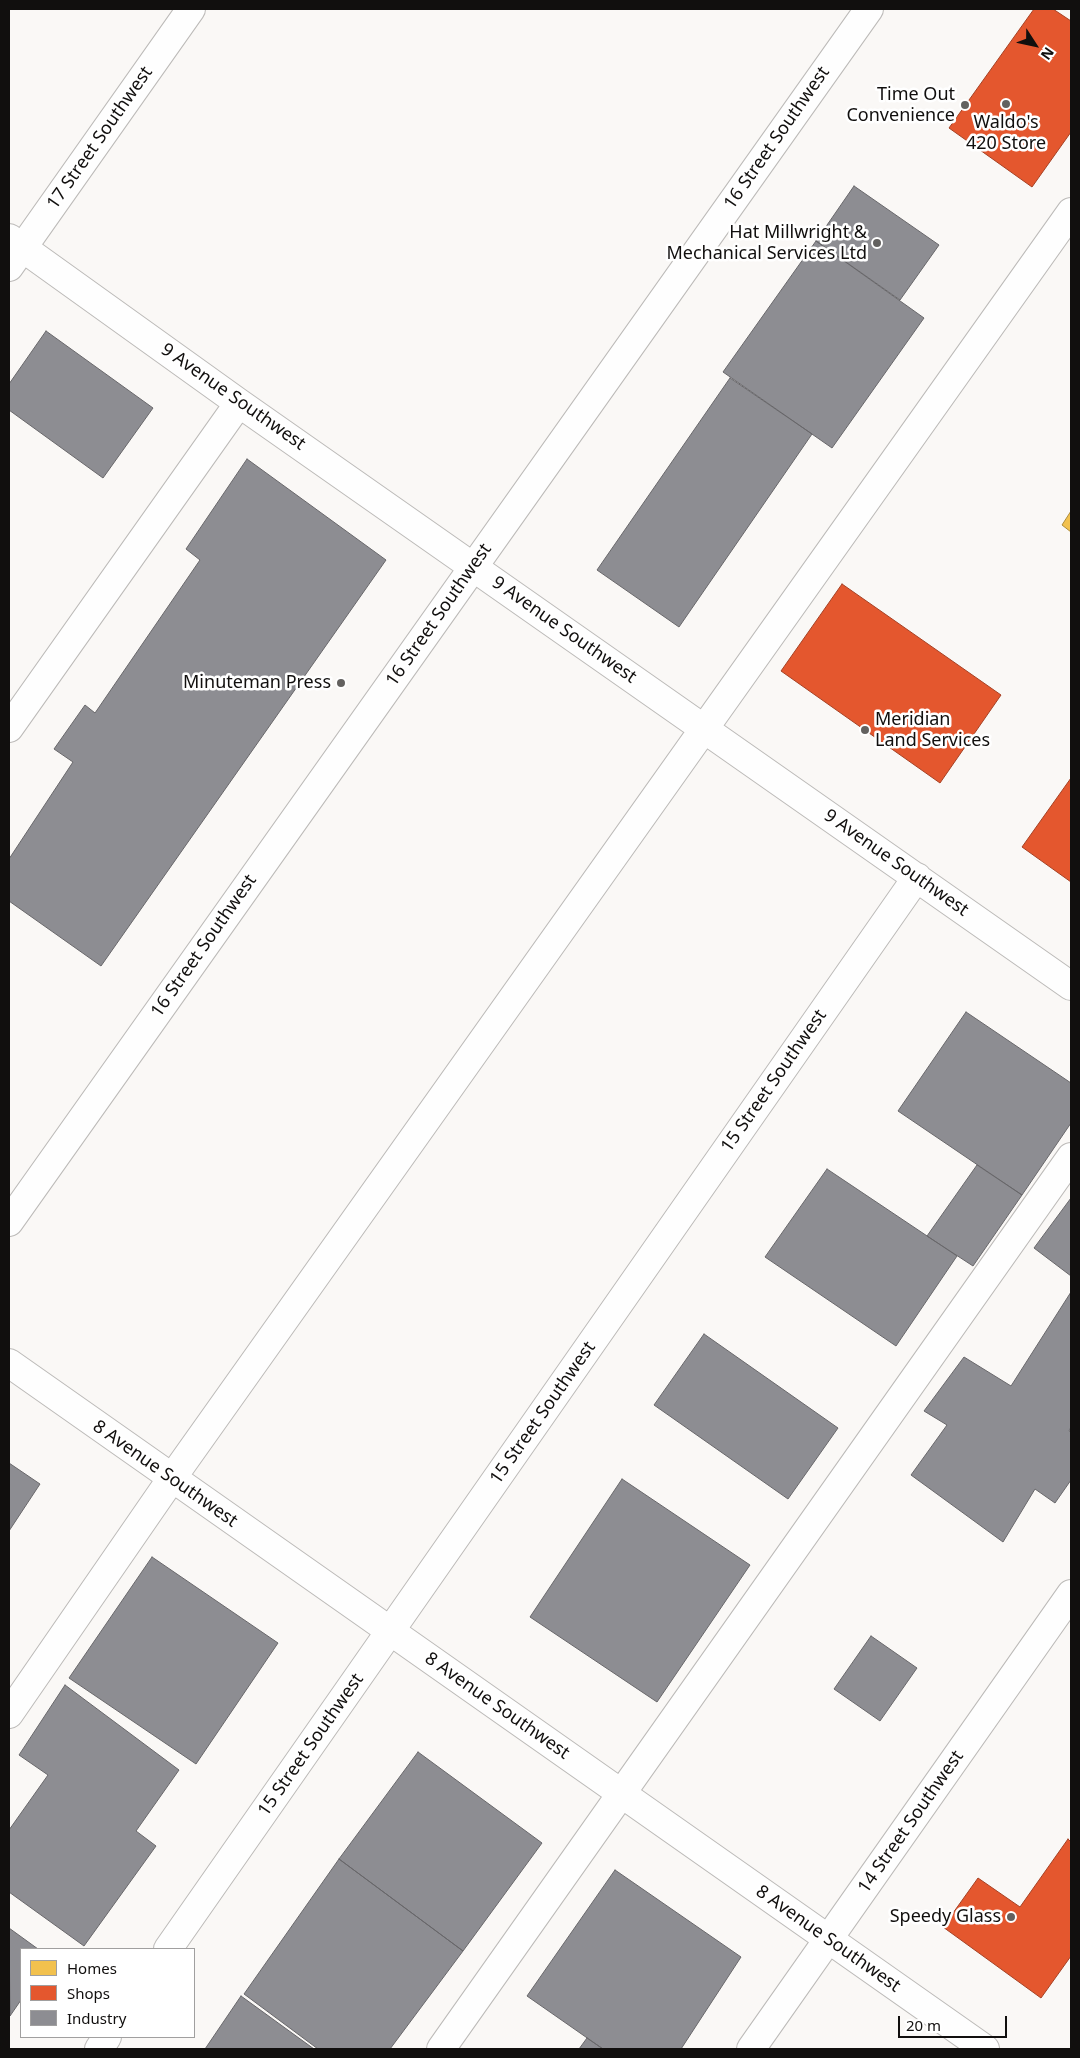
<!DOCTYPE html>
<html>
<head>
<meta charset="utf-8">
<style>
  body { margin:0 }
  #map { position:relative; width:1080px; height:2058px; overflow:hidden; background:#faf8f6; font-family:"Noto Sans",sans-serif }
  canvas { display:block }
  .frame { position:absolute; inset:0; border:10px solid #110f0e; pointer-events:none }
  .legend { position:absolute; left:20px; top:1948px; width:175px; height:90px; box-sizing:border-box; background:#fff; border:1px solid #a09f9f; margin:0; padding:6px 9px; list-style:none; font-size:15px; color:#110f0e }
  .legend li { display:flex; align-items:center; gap:10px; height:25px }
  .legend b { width:25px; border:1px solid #a09f9f }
  .north { position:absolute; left:1010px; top:20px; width:50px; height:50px; -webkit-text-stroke:4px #fff; paint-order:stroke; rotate:125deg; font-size:14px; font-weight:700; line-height:20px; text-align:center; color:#110f0e }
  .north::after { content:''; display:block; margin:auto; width:18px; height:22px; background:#110f0e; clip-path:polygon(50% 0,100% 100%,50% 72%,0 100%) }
  .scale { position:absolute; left:898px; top:2016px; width:109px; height:22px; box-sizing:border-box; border:2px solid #110f0e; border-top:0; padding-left:6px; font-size:15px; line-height:18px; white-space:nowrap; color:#110f0e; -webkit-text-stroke:4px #fff; paint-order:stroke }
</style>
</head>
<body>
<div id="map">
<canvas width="1080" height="2058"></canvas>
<div class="frame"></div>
<ul class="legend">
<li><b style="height:14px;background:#f2c14e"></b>Homes</li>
<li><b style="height:14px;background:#e4572e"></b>Shops</li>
<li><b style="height:14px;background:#8d8d92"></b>Industry</li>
</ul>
<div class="north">N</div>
<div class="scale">20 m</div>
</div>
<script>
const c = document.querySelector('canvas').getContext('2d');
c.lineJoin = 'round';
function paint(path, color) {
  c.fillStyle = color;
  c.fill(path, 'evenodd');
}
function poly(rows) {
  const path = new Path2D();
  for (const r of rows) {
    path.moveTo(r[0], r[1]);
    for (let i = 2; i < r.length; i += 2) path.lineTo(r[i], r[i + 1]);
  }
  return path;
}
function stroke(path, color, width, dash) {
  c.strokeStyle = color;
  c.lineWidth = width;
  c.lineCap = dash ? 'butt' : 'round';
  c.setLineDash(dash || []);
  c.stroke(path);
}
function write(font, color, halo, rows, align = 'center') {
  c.font = font + ' "Noto Sans",sans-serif';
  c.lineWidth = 5;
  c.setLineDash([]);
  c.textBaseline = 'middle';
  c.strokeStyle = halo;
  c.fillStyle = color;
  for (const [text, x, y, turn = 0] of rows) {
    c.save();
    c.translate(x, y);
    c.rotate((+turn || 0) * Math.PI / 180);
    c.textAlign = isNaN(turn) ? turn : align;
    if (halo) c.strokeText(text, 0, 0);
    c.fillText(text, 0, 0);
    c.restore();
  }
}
const homes = poly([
  [1071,511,1071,532,1062,525,1071,511]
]);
paint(homes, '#f2c14e');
stroke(homes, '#ae8c3b', 1);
const shops = poly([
  [1034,9,1053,9,1071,21,1071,132,1032,187,949,128,1034,9],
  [842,584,1001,695,940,783,781,671,842,584],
  [1071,778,1071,882,1022,847,1071,778],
  [1068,1839,1071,1842,1071,1956,1041,1998,943,1927,978,1878,1020,1907,1068,1839]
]);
paint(shops, '#e4572e');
stroke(shops, '#a54124', 1);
const industry = poly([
  [854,186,939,245,900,300,816,241,854,186],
  [816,241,924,318,832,448,723,372,816,241],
  [46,331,153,408,103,478,9,410,9,384,46,331],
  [730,378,812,434,679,627,597,570,730,378],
  [247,459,386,560,101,966,9,901,9,859,73,762,54,749,85,705,95,713,200,560,186,549,247,459],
  [966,1012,1071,1083,1071,1123,1022,1195,898,1111,966,1012],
  [977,1165,1022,1195,973,1266,927,1236,977,1165],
  [827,1169,957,1256,896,1346,765,1257,827,1169],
  [1071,1198,1071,1276,1034,1248,1071,1198],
  [1071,1292,1071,1427,1069,1431,1071,1432,1071,1480,1055,1503,1035,1489,1003,1542,911,1475,947,1425,924,1411,964,1357,1011,1386,1071,1292],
  [704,1334,838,1428,788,1499,654,1405,704,1334],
  [9,1463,40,1484,9,1531,9,1463],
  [622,1479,750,1565,657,1702,530,1617,622,1479],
  [152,1557,278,1643,196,1764,69,1678,152,1557],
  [871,1636,917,1668,880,1721,834,1689,871,1636],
  [65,1685,179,1770,136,1831,156,1846,84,1946,9,1892,9,1830,48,1775,19,1755,65,1685],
  [418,1752,542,1843,463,1951,339,1859,418,1752],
  [339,1859,463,1951,390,2049,318,2049,244,1994,339,1859],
  [615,1870,741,1957,681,2049,603,2049,527,1996,615,1870],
  [9,1928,38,1949,21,1949,21,2000,10,2016,9,1928],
  [241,1996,314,2049,205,2049,241,1996],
  [587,2038,603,2049,579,2049,587,2038]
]);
paint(industry, '#8d8d92');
stroke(industry, '#68676a', 1);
const minor = poly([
  [9,238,239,403,1071,986],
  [9,267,191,9],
  [9,728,239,403],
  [9,1222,869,9],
  [9,1363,985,2049],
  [9,1714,172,1478,1071,212],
  [168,1949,917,877],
  [99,2049,107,2037],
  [441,2049,1071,1157],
  [751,2049,1071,1594]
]);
stroke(minor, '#bcbab8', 30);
stroke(minor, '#fefefe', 28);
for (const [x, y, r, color] of [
  [1006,104,5,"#63615f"],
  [965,105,5,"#63615f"],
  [877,243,5,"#63615f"],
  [341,683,5,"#63615f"],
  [865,730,5,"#63615f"],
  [1011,1917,5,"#63615f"]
]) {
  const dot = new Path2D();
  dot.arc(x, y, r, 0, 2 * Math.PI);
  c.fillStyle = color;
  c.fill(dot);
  stroke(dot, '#fff', 2);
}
write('18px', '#110f0e', '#fff', [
  ["Time Out",955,95],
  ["Convenience",955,116],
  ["Waldo's",1006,123,"center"],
  ["420 Store",1006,144,"center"],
  ["Hat Millwright &",867,233],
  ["Mechanical Services Ltd",867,254],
  ["Minuteman Press",331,683],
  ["Meridian",875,720,"left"],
  ["Land Services",875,741,"left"],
  ["Speedy Glass",1001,1917]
], 'right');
write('18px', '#110f0e', '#fff', [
  ["17 Street Southwest",100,138,-55],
  ["16 Street Southwest",777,138,-55],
  ["9 Avenue Southwest",233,397,35],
  ["16 Street Southwest",439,615,-55],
  ["9 Avenue Southwest",564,630,35],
  ["9 Avenue Southwest",896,863,35],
  ["16 Street Southwest",204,946,-55],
  ["15 Street Southwest",774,1081,-55],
  ["15 Street Southwest",543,1413,-55],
  ["8 Avenue Southwest",165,1474,35],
  ["8 Avenue Southwest",497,1706,35],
  ["15 Street Southwest",311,1745,-55],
  ["14 Street Southwest",911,1822,-55],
  ["8 Avenue Southwest",828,1939,35]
]);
</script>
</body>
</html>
